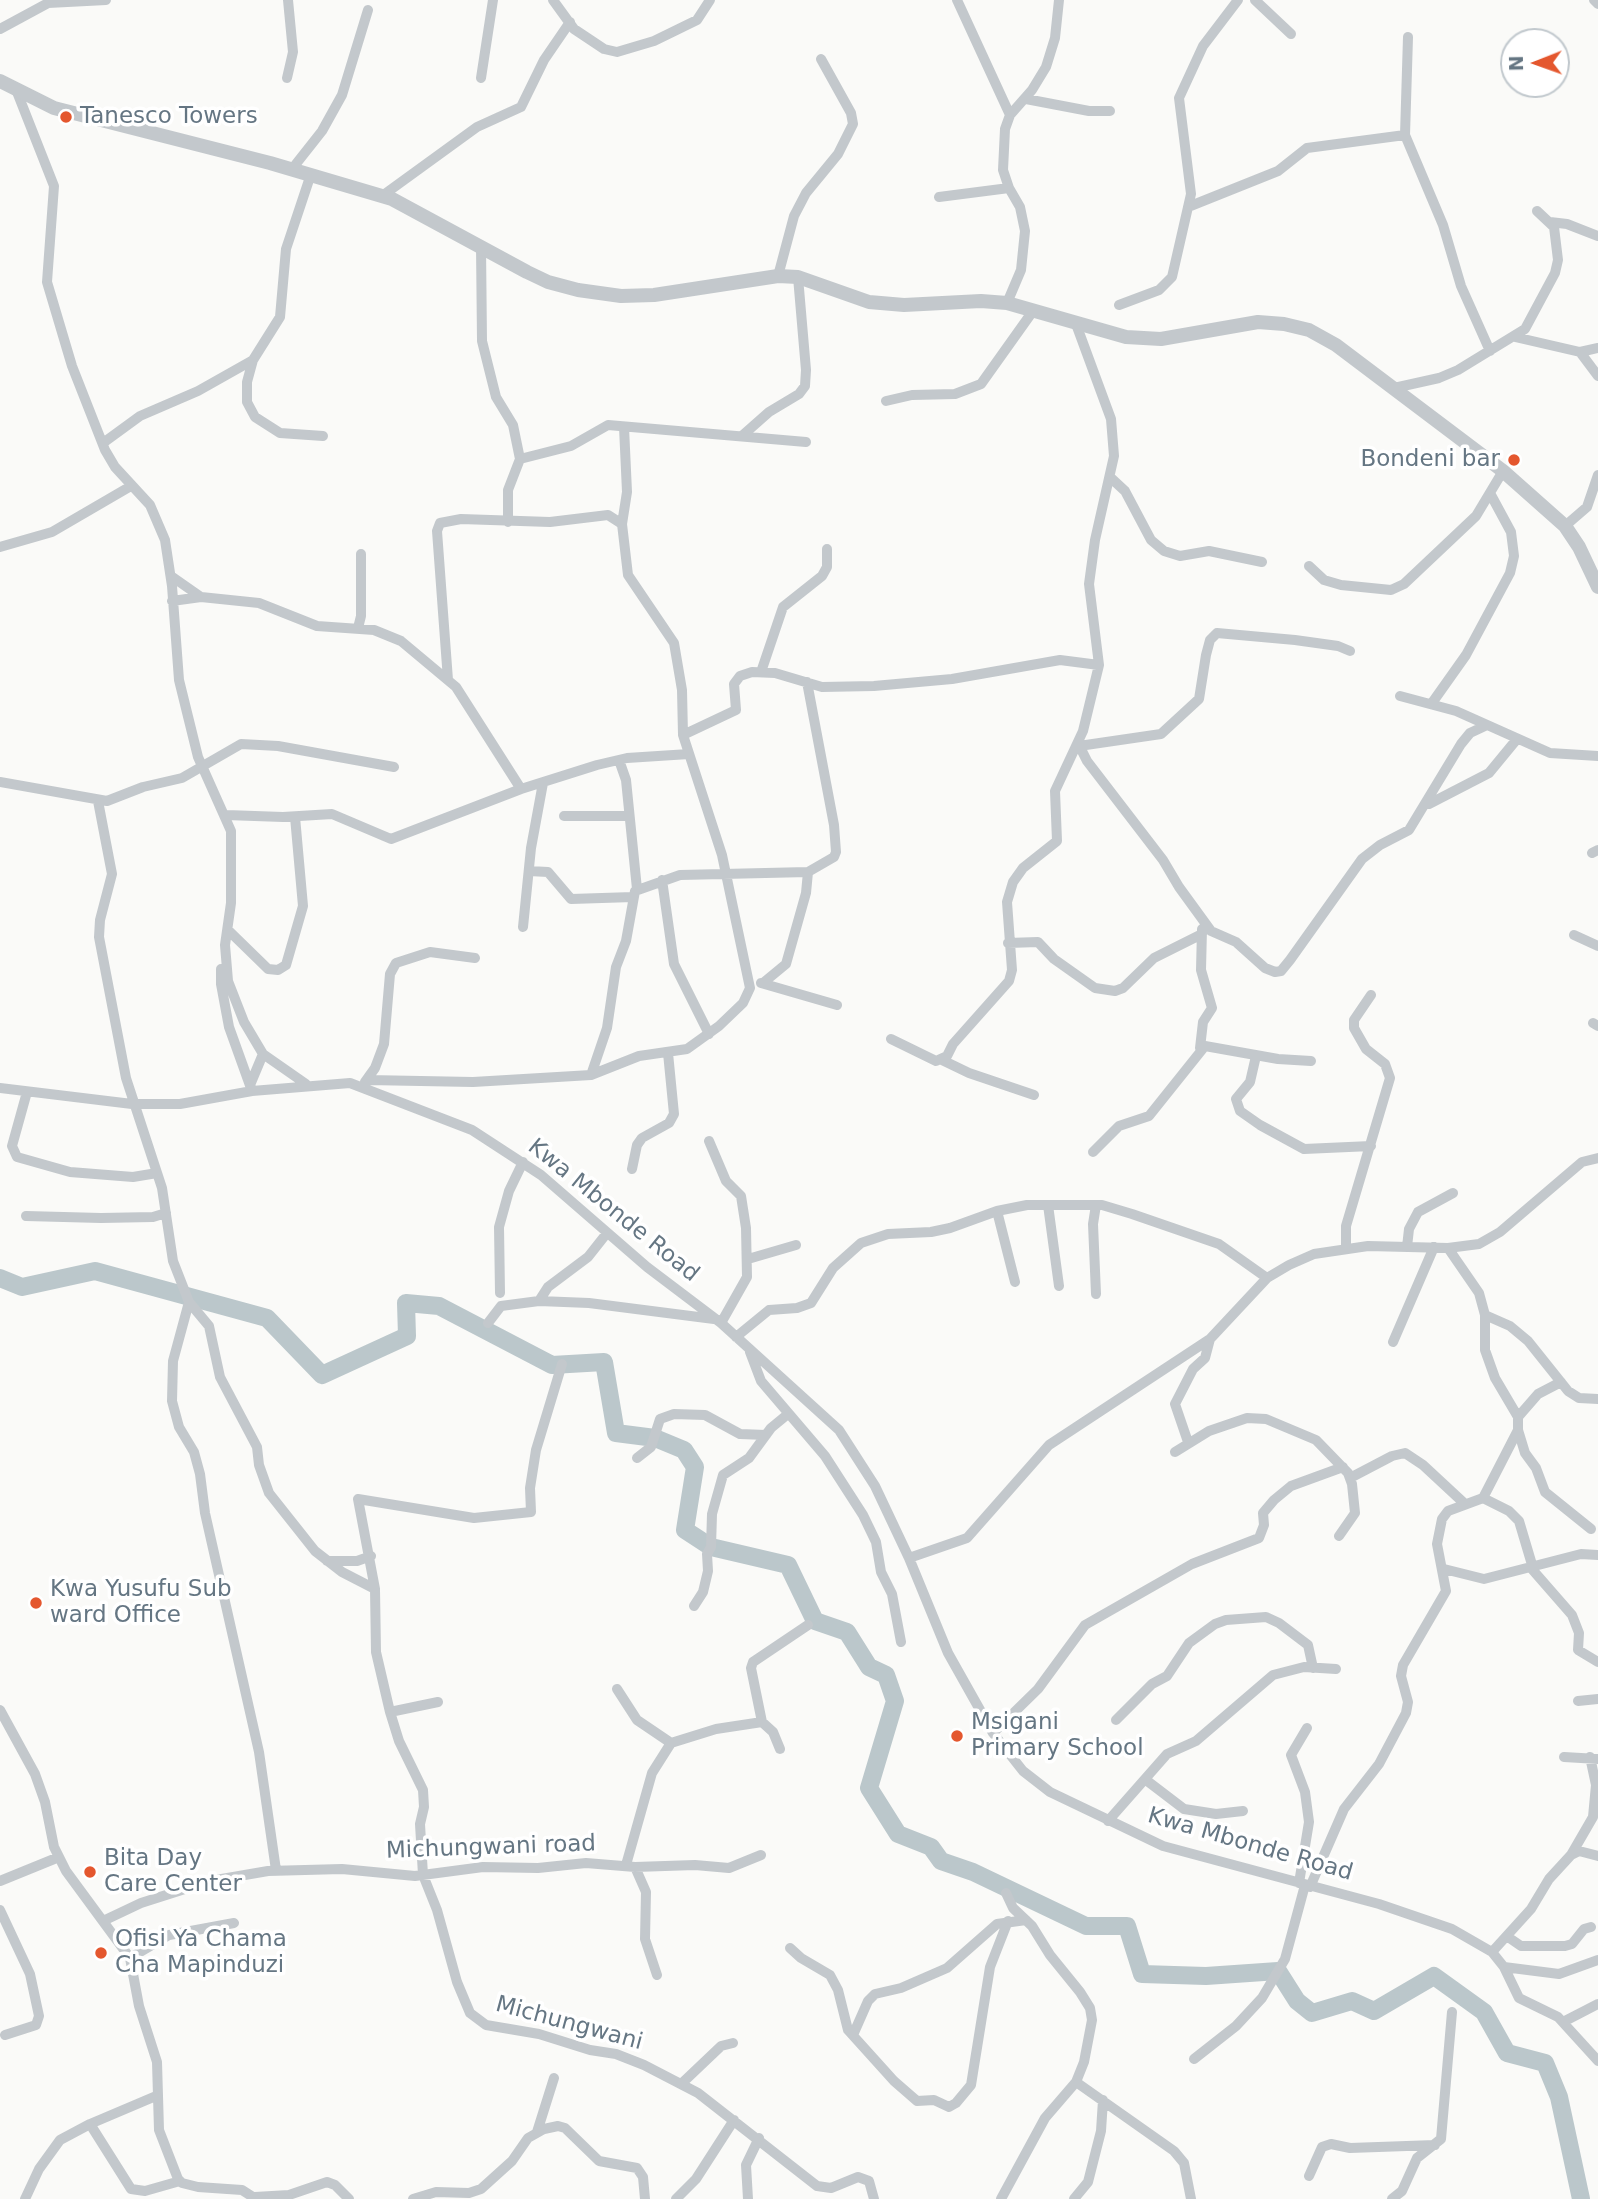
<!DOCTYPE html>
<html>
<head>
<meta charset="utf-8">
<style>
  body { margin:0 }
  #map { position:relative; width:1598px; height:2199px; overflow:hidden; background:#fafaf8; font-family:"DejaVu Sans",sans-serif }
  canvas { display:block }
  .north { position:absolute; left:1500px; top:28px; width:70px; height:70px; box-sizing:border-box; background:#fff; border:2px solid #c1c8cd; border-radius:50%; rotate:269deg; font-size:19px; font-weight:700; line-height:28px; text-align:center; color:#657683 }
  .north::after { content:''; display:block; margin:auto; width:24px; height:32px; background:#e4572e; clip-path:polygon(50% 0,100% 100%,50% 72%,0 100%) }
</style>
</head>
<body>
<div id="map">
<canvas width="1598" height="2199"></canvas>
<div class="north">N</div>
</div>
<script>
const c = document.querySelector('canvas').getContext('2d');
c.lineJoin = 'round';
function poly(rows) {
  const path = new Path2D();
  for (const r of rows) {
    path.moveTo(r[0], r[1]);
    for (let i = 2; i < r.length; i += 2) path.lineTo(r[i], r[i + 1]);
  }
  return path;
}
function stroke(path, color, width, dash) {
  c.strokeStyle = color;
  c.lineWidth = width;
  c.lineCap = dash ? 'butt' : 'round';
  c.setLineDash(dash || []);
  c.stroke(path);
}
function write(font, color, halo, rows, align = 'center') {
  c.font = font + ' "DejaVu Sans",sans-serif';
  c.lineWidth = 7;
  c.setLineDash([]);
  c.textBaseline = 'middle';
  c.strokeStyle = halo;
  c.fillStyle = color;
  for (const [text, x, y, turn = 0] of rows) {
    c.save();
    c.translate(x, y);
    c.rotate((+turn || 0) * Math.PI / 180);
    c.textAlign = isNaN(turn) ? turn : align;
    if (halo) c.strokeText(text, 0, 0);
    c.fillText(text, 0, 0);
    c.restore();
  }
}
stroke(poly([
  [0,1278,22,1287,95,1271,267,1318,322,1375,407,1336,406,1303,439,1306,552,1365,604,1362,616,1433,655,1438,684,1450,695,1467,685,1530,711,1547,788,1565,815,1621,847,1632,869,1667,886,1675,895,1701,869,1788,898,1834,931,1847,941,1861,973,1872,1086,1926,1127,1926,1142,1974,1206,1976,1278,1971,1297,2001,1312,2013,1352,2001,1374,2011,1434,1976,1484,2012,1507,2053,1545,2063,1559,2097,1581,2199]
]), '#bbc7cb', 18);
stroke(poly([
  [553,0,574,29,604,49,617,52,654,41,697,20,710,0],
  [957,0,1010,115],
  [1255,0,1291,34],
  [1594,0,1598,4],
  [0,29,48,3,106,0],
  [1408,37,1405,135,1443,225,1461,286,1490,351],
  [287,78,293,52,288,0],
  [481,78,493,0],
  [17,92,54,186,47,282,72,366,105,450,115,467,150,505,165,540,172,586,179,680,198,757,231,831,231,903,225,945,228,981,244,1022,263,1054,306,1084],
  [1026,99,1089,111,1110,111],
  [292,169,322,131,342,95,368,10],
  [382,196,477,127,521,107,544,60,570,22],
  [939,197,1009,188],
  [1188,207,1278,171,1307,148,1405,135],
  [1550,222,1567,224,1598,236],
  [481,246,482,341,496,397,513,425,520,459,508,490,508,522],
  [778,276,794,216,806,193,838,154,853,124,851,113,821,59],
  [1007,303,1021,270,1025,231,1020,207,1009,188,1003,170,1005,129,1010,115,1032,90,1046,67,1055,38,1059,0],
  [1119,305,1159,290,1172,277,1191,194,1179,98,1203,46,1238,0],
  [1515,337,1580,352,1598,376],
  [1580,352,1598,348],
  [253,360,247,382,247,402,255,417,280,433,323,436],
  [1394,388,1439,378,1458,370,1525,329,1555,273,1558,260,1554,227,1537,211],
  [886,401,912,395,955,394,981,384,1033,311],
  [743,435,769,412,799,394,805,386,806,370,798,277],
  [103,443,140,416,198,391,253,360,280,317,286,249,311,174],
  [520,459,571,446,608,425,806,442],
  [1111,478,1125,491,1151,540,1164,551,1180,556,1209,551,1262,562],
  [622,524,627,492,624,427],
  [1565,526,1587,507,1598,475],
  [0,547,52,532,131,486],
  [1309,566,1324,580,1341,585,1391,590,1404,584,1476,516,1503,471],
  [171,576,201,597],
  [172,601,201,597,259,603,317,626,374,630,401,641,456,687,521,789],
  [358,628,361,616,361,554],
  [761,672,783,607,822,576,827,567,827,549],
  [1400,696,1456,711,1550,753,1598,756],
  [1432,703,1466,655,1510,573,1514,556,1511,532,1491,495],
  [683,735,736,710,734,684,740,676,752,672,775,673,822,687,874,686,952,679,1060,660,1099,665],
  [1078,743,1087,761,1163,860,1179,887,1211,931,1236,942,1265,968,1275,972,1281,971,1290,960,1362,859,1380,845,1409,830,1461,744,1470,733,1487,725],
  [1079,746,1161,734,1199,699,1206,655,1210,640,1217,633,1295,640,1338,646,1350,651],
  [619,760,626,780,637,889],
  [0,782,107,801,143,787,182,778,241,744,278,746,394,767],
  [98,801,112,874,100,920,99,937,126,1078,162,1188,173,1261,189,1302,173,1361,172,1401,179,1427,194,1452,200,1474,205,1513,259,1752,276,1870],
  [1429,804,1489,773,1517,739],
  [226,815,283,817,332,814,391,839,521,789,597,765,627,758,689,754],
  [564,816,629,816],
  [1592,853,1598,850],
  [529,871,548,872,571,899,633,897],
  [662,880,674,964,709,1034],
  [523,927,531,848,543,783],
  [228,930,268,969,278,970,286,965,303,906,295,817],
  [1574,935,1598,946],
  [1008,943,1038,942,1054,959,1095,988,1115,991,1123,988,1154,958,1202,934],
  [221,969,221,984,229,1027,252,1091],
  [761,983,837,1005],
  [763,983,786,964,806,893,808,872],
  [1593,1023,1598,1026],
  [891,1039,936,1061,947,1056,953,1044,1009,981,1012,970,1007,902,1013,882,1023,868,1057,841,1055,791,1083,731,1099,665,1089,584,1095,540,1114,456,1111,419,1076,324],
  [1200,1048,1203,1022,1212,1008,1201,970,1202,929],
  [1256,1056,1250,1082,1236,1099,1240,1111,1260,1125,1304,1149,1371,1146],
  [942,1060,969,1073,1034,1095],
  [591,1075,607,1028,616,967,626,941,635,891,680,875,808,872,834,857,836,852,834,825,807,682],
  [368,1080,473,1082,591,1075,639,1056,687,1049,719,1026,743,1003,750,988,722,855,683,735,682,690,674,643,628,575,622,524,608,515,550,522,461,519,440,523,437,531,448,680],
  [365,1082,375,1068,384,1044,390,974,396,963,430,952,475,958],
  [250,1085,263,1054],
  [0,1088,132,1104,180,1104,252,1091,350,1083,472,1130,541,1175,647,1267,721,1323,839,1430,875,1486,909,1558,948,1653,993,1733,1023,1771,1050,1792,1163,1846,1379,1904,1452,1929,1492,1952,1504,1967,1519,1998,1558,2017,1598,2061],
  [27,1092,12,1146,17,1157,70,1172,133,1177,157,1173],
  [709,1141,726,1181,741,1196,746,1228,747,1277,721,1323],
  [1093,1152,1119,1126,1149,1116,1205,1046,1278,1059,1311,1061],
  [632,1169,637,1145,642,1138,669,1123,674,1114,668,1053],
  [1048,1205,1059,1286],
  [997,1211,1015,1282],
  [26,1216,101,1218,153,1217,166,1213],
  [1407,1247,1409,1229,1418,1212,1453,1193],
  [1346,1249,1346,1226,1390,1078,1385,1064,1366,1049,1354,1028,1354,1020,1371,995],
  [748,1259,796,1245],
  [500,1293,499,1227,509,1191,523,1162],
  [1096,1294,1093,1224,1096,1205],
  [539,1301,548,1287,588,1257,607,1233],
  [189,1302,209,1326,220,1377,257,1447,259,1465,269,1493,315,1551,342,1572,375,1589,376,1652,390,1712,399,1741,423,1790,424,1807,420,1824,423,1875,437,1910,457,1982,470,2013,486,2025,539,2034,590,2050,616,2054,644,2065,698,2093,817,2186,831,2188,858,2177,869,2181,874,2199],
  [1485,1315,1510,1326,1528,1341,1568,1391,1579,1398,1598,1399],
  [488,1323,501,1306,539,1301,589,1303,714,1319],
  [736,1337,769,1310,797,1308,811,1303,833,1268,861,1243,888,1234,931,1232,950,1228,997,1211,1027,1205,1102,1205,1132,1214,1219,1244,1267,1278],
  [1393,1342,1434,1247],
  [750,1352,761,1381,825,1456,863,1515,876,1542,881,1572,892,1594,901,1642],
  [1518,1417,1538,1394,1561,1382],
  [1518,1430,1525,1453,1536,1468,1545,1492,1591,1529],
  [1188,1442,1175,1404,1193,1369,1205,1358,1210,1339],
  [1175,1452,1209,1431,1247,1418,1266,1419,1316,1440,1348,1473,1352,1484,1355,1513,1339,1536],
  [637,1458,651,1447,660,1419,674,1414,705,1415,740,1434,766,1435],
  [1350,1478,1392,1456,1405,1453,1423,1465,1465,1504],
  [1483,1498,1509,1511,1519,1521,1533,1568],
  [909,1558,967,1538,1049,1445,1210,1339,1267,1278,1289,1265,1314,1254,1368,1246,1448,1248,1479,1244,1500,1232,1582,1162,1598,1158],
  [327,1561,357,1561,371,1556],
  [1531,1568,1572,1615,1579,1633,1578,1650,1598,1662],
  [1444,1569,1484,1579,1581,1554,1598,1555],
  [375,1589,358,1499,474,1518,531,1512,530,1488,536,1450,562,1364],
  [694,1606,703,1592,708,1571,707,1554,711,1547,712,1514,723,1475,749,1458,771,1428,788,1414],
  [617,1689,637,1720,671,1743],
  [1578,1701,1598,1699],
  [0,1710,35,1774,45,1802,54,1847,66,1871,130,1958,139,2006,157,2062,159,2130,178,2179,182,2183,198,2187,242,2190,256,2199],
  [390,1712,438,1702],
  [1116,1720,1152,1684,1167,1676,1189,1643,1215,1624,1226,1620,1266,1617,1279,1623,1308,1645,1313,1668],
  [762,1722,751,1668,753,1662,808,1625],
  [993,1733,1038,1689,1085,1625,1192,1564,1259,1538,1264,1525,1263,1513,1274,1500,1291,1486,1343,1467],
  [1564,1757,1598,1759],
  [1146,1780,1184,1809,1216,1814,1243,1811],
  [1108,1821,1167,1754,1196,1741,1273,1675,1304,1667,1336,1669],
  [1571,1855,1593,1817,1596,1785,1590,1757],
  [626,1865,652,1773,671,1743,716,1729,762,1722,773,1732,780,1749],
  [635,1867,646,1892,645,1939,657,1975],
  [0,1881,59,1857],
  [1299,1883,1309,1822,1305,1792,1291,1755,1307,1728],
  [1310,1887,1344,1809,1379,1764,1406,1713,1408,1702,1401,1676,1403,1665,1446,1591,1437,1544,1442,1519,1448,1511,1483,1498,1518,1430,1518,1417,1495,1378,1485,1350,1485,1315,1479,1293,1448,1248],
  [0,1910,30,1974,39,2016,36,2025,5,2035],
  [103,1921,141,1903,210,1881,268,1871,342,1869,415,1876,483,1867,538,1868,586,1863,635,1867,695,1865,729,1868,761,1855],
  [1508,1937,1521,1946,1565,1946,1572,1944,1584,1929,1591,1927],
  [790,1948,801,1958,830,1975,838,1990,848,2030,894,2081,917,2101,934,2100,949,2107,956,2103,971,2085,990,1967,1008,1921],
  [1492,1952,1531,1909,1549,1879,1571,1855,1579,1851,1598,1856],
  [130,1958,169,1935,234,1923],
  [1504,1967,1559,1974,1598,1960],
  [1563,2022,1598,2004],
  [853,2035,868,2001,875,1994,901,1988,947,1968,997,1924,1026,1920],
  [1194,2059,1236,2026,1262,1998,1285,1959,1305,1885],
  [1076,2082,1174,2151,1184,2163,1191,2199],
  [681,2084,721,2046,733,2043],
  [90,2124,131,2189,145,2191,180,2181],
  [537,2132,554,2078],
  [1309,2176,1322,2147,1331,2144,1350,2148,1435,2145],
  [255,2197,289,2195,327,2182,335,2185,349,2199],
  [25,2199,39,2169,60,2140,90,2124,156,2096],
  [413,2199,436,2192,469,2193,481,2189,512,2161,528,2138,544,2129,558,2126,565,2128,599,2161,637,2168,643,2177,645,2199],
  [676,2199,696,2179,734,2120],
  [748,2199,746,2165,759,2138],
  [1001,2199,1045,2118,1076,2082,1084,2062,1092,2020,1090,2008,1080,1992,1050,1955,1032,1926,1013,1908,1006,1893],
  [1074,2199,1088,2182,1101,2131,1103,2100],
  [1392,2199,1402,2191,1417,2158,1441,2139,1452,2012]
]), '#c3c8cc', 10);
stroke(poly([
  [0,81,54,108,270,163,392,199,527,272,548,282,578,290,621,296,654,295,778,276,798,277,869,302,904,305,981,301,1007,303,1126,337,1161,339,1258,322,1284,324,1309,330,1336,345,1503,471,1565,526,1579,547,1598,587]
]), '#c3c8cc', 14);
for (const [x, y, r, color] of [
  [66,117,7,"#e4572e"],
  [1514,460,7,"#e4572e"],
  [36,1603,7,"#e4572e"],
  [957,1736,7,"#e4572e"],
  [90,1872,7,"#e4572e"],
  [101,1953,7,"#e4572e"]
]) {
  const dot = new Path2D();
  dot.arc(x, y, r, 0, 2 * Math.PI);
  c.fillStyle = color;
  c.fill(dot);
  stroke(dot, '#fff', 2.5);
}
write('23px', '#657683', '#fff', [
  ["Tanesco Towers",80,117],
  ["Bondeni bar",1500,460,"right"],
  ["Kwa Yusufu Sub",50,1590],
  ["ward Office",50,1616],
  ["Msigani",971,1723],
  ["Primary School",971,1749],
  ["Bita Day",104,1859],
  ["Care Center",104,1885],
  ["Ofisi Ya Chama",115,1940],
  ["Cha Mapinduzi",115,1966]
], 'left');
write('23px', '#657683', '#fff', [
  ["Kwa Mbonde Road",613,1211,39],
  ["Kwa Mbonde Road",1250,1845,16],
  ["Michungwani road",491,1848,-2],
  ["Michungwani",569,2024,15]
]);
</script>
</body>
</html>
